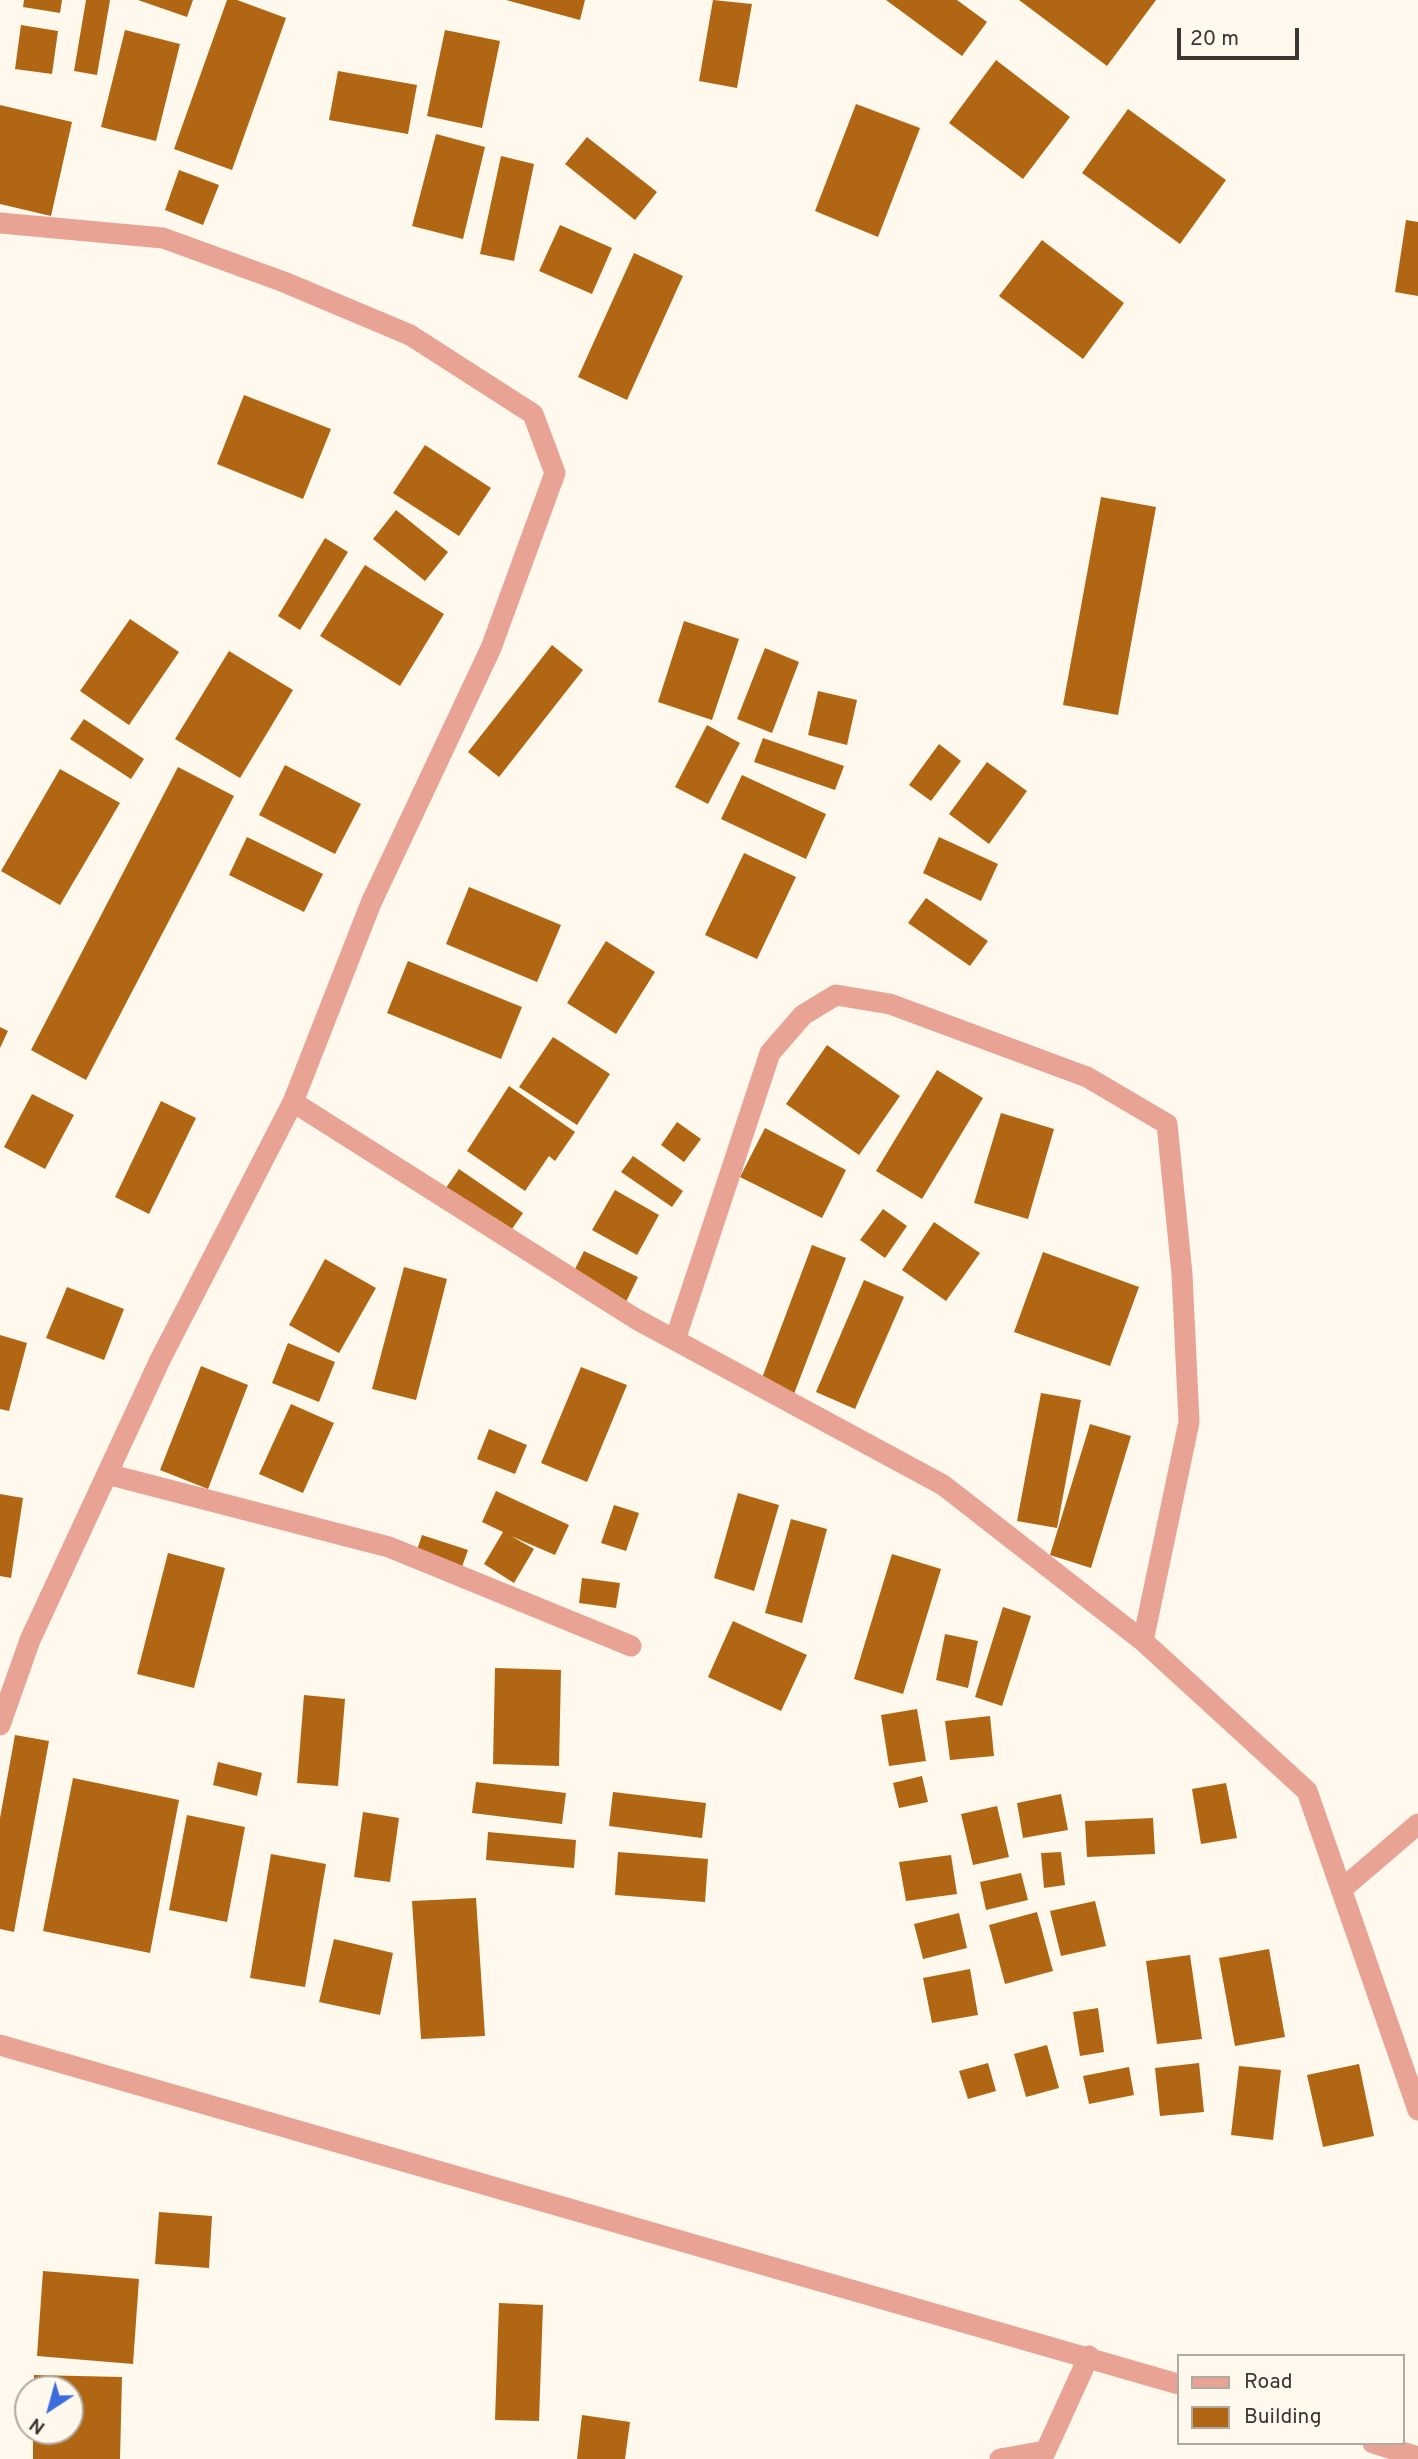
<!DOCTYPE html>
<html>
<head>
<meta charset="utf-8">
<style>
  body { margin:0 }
  #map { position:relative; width:1418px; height:2459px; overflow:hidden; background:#fff8ed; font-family:Overpass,sans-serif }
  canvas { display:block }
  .legend { position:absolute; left:1177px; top:2354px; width:228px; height:91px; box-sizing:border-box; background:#fff8ed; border:2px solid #b0aaa2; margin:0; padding:9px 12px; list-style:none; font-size:21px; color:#3a3631 }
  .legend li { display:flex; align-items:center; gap:14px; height:35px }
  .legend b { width:35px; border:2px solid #b0aaa2 }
  .north { position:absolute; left:14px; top:2375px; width:70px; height:70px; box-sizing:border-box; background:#fff8ed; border:2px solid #b0aaa2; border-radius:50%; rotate:216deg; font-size:19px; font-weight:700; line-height:28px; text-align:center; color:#3a3631 }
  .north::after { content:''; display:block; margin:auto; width:24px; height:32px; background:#3d6ddd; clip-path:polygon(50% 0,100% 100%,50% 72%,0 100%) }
  .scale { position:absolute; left:1177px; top:28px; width:122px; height:32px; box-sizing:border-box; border:4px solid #3a3631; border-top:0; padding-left:9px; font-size:21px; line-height:24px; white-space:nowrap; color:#3a3631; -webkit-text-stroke:5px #fff8ed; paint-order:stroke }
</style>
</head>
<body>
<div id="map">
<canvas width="1418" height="2459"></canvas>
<ul class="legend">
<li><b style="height:9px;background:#e8a395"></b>Road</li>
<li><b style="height:19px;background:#b16613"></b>Building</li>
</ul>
<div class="north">N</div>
<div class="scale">20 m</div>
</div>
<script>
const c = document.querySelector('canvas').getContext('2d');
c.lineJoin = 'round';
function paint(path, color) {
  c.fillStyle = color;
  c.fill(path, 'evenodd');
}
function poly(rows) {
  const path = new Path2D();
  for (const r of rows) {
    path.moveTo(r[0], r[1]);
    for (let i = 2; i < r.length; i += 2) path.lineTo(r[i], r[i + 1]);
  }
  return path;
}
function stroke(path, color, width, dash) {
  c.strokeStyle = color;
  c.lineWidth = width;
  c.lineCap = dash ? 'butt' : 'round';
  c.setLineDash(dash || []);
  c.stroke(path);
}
paint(poly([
  [24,0,62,0,60,13,23,7],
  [86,0,110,0,97,75,74,71],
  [138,0,193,0,187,17],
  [227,0,237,0,286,18,232,170,174,149],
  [506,0,585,0,580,20],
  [713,0,752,4,737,88,699,81],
  [886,0,957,0,987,22,962,56],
  [1019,0,1156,0,1107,66],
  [21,25,58,31,52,74,15,69],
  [125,30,180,44,156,141,101,127],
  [445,30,500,41,482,128,427,116],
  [996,60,1070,117,1023,179,949,123],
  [338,71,417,85,408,134,329,120],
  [856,104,920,128,878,237,815,211],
  [0,105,72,122,51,216,0,204],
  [1128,109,1226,180,1180,244,1082,173],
  [436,134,485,147,463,239,412,226],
  [587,137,657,192,635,220,565,164],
  [501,156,534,164,514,261,480,254],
  [179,170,219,185,203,225,165,210],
  [1406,220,1418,222,1418,296,1395,292],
  [560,225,612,248,592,294,539,271],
  [1042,240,1124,303,1083,359,999,296],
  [634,253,683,276,627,400,578,377],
  [244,395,331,429,303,499,217,464],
  [425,445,491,488,459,536,393,493],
  [1101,497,1156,507,1118,715,1063,705],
  [396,510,448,552,425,581,373,539],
  [325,538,348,552,300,630,278,616],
  [365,565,444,614,400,686,320,636],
  [130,619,179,652,129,725,80,691],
  [684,621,739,639,712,720,658,702],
  [552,645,583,670,499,777,468,752],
  [765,648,799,662,772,733,737,719],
  [229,651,293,690,240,778,175,739],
  [818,691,857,700,847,745,808,735],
  [84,719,144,759,131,779,70,739],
  [707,725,740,743,708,804,675,787],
  [763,738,844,766,835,790,754,762],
  [939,744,961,761,931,801,909,785],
  [987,762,1027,791,989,844,949,814],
  [285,765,361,804,335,854,259,815],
  [178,767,234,796,86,1080,31,1050],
  [60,769,120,803,60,905,1,871],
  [742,775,826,814,806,859,721,819],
  [247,837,323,874,304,912,229,875],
  [939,837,998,864,981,901,923,873],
  [744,853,796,877,757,959,705,935],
  [469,887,561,925,537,982,446,944],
  [926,898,988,941,970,966,908,923],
  [606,941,655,972,616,1034,567,1003],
  [408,961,522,1007,501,1059,387,1013],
  [0,1027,8,1031,0,1048],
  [553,1037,610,1074,577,1125,519,1087],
  [827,1045,900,1096,859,1155,786,1104],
  [937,1070,983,1098,922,1199,876,1171],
  [509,1086,575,1132,555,1161,549,1156,525,1191,467,1151],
  [32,1094,74,1115,45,1169,4,1147],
  [161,1101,196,1118,149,1214,115,1197],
  [1001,1113,1054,1129,1028,1219,974,1203],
  [677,1122,701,1139,684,1162,661,1145],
  [765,1128,846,1170,822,1218,740,1177],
  [633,1156,683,1191,672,1207,621,1172],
  [459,1169,523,1213,505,1239,441,1195],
  [615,1190,659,1215,637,1255,592,1230],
  [883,1209,907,1226,885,1258,860,1240],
  [934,1222,980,1253,946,1301,902,1270],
  [812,1245,846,1258,789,1407,756,1394],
  [584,1251,638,1277,625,1304,571,1277],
  [1043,1252,1139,1287,1110,1366,1014,1332],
  [325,1259,376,1288,339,1353,289,1325],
  [404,1267,447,1279,416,1400,372,1389],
  [864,1280,904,1297,855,1409,816,1392],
  [67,1287,124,1309,104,1360,46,1338],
  [0,1335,27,1343,9,1411,0,1409],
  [288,1343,335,1362,319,1402,272,1383],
  [201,1366,248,1385,208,1489,160,1470],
  [581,1367,627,1385,587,1482,541,1463],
  [1041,1393,1081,1400,1057,1528,1017,1521],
  [291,1404,334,1423,303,1493,259,1474],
  [1090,1424,1131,1436,1091,1568,1050,1555],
  [489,1429,527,1445,515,1474,477,1459],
  [496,1491,569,1525,555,1555,511,1536,534,1549,514,1583,484,1564,503,1532,482,1522],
  [738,1493,779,1505,754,1591,714,1578],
  [0,1494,23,1498,11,1578,0,1576],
  [614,1505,639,1513,626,1551,601,1543],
  [791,1519,827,1529,802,1623,765,1613],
  [422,1535,468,1550,458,1578,413,1562],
  [168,1553,225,1568,194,1688,137,1674],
  [892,1554,941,1569,903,1694,854,1679],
  [582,1578,620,1583,616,1608,579,1603],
  [1003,1607,1031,1616,1002,1706,975,1697],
  [733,1621,807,1655,781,1711,708,1677],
  [945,1634,978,1641,968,1688,936,1680],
  [495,1668,561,1670,559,1766,493,1764],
  [304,1695,345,1699,338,1786,297,1783],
  [917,1709,926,1761,889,1766,881,1715],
  [990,1716,994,1756,950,1760,945,1721],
  [15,1735,49,1741,14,1932,0,1929,0,1818],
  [218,1762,262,1773,257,1796,213,1785],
  [922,1776,928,1802,899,1808,893,1783],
  [73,1778,179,1800,150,1953,43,1931],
  [476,1782,566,1793,562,1824,472,1813],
  [1226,1783,1237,1838,1201,1844,1192,1789],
  [613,1792,706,1803,702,1838,609,1826],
  [1061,1794,1068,1830,1023,1838,1017,1803],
  [997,1806,1009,1857,973,1865,961,1814],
  [363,1812,399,1818,390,1882,354,1877],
  [187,1815,245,1827,227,1922,169,1910],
  [1153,1818,1155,1854,1087,1857,1085,1821],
  [488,1832,576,1840,574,1868,486,1860],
  [618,1852,708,1859,705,1902,615,1895],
  [1061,1852,1065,1885,1044,1888,1041,1853],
  [271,1854,326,1864,305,1987,250,1978],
  [951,1855,957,1894,906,1901,899,1862],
  [1021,1873,1028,1900,986,1910,980,1882],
  [476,1898,485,2036,421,2039,412,1901],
  [1095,1901,1106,1946,1061,1956,1050,1911],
  [1037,1912,1053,1971,1005,1984,989,1925],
  [959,1913,967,1948,923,1959,914,1924],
  [334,1939,393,1953,380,2015,319,2002],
  [1269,1949,1285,2037,1235,2046,1219,1958],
  [1190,1955,1202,2039,1157,2044,1146,1961],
  [970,1969,978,2015,932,2023,923,1978],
  [1098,2008,1104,2052,1080,2056,1073,2012],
  [1047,2045,1059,2088,1026,2097,1014,2054],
  [988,2063,996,2091,968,2099,959,2071],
  [1199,2063,1204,2112,1160,2116,1155,2068],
  [1359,2064,1374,2136,1323,2147,1307,2075],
  [1239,2066,1281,2070,1273,2140,1231,2135],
  [1129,2067,1134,2095,1089,2104,1083,2076],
  [159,2212,212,2216,209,2268,155,2264],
  [43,2271,139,2279,133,2364,37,2356],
  [499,2303,543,2305,539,2421,495,2420],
  [34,2375,122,2377,120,2459,33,2459,33,2431,70,2431,70,2389,34,2389],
  [582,2415,630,2422,625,2459,577,2459]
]), '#b16613');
stroke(poly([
  [0,223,163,238,284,282,410,335,533,414,555,473,491,648,371,903,293,1102,160,1360,30,1640,0,1725],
  [293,1102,636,1319,943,1485,1143,1641,1307,1791,1418,2110],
  [675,1340,770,1053,803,1015,836,995,890,1004,1087,1077,1167,1124,1182,1274,1189,1422,1143,1641],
  [107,1474,389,1547,631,1646],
  [1342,1889,1418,1824],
  [0,2045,1178,2384],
  [1373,2443,1418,2457],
  [1000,2459,1045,2451],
  [1042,2459,1089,2356]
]), '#e8a395', 21);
</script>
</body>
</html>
